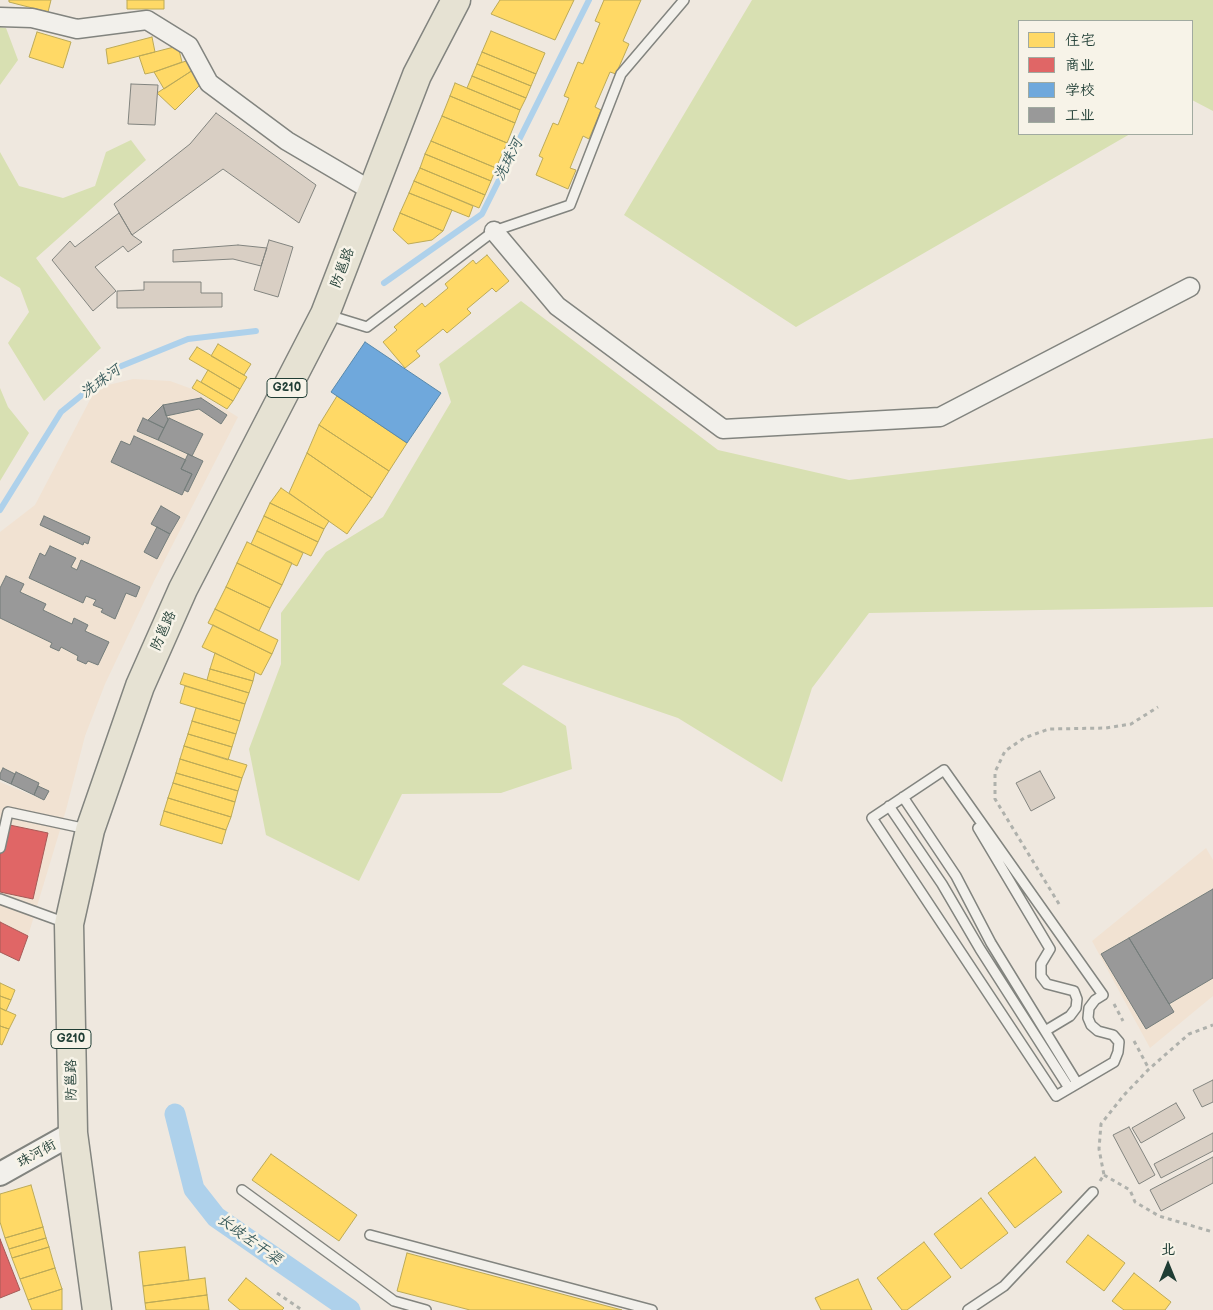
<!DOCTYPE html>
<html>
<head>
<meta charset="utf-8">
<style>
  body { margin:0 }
  #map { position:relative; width:1213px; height:1310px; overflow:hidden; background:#efe8df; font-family:"Balsamiq Sans","LXGW WenKai TC",sans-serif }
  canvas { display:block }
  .legend { position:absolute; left:1018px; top:20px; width:175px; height:115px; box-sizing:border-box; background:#f7f3e8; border:1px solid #a1aaa0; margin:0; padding:6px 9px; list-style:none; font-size:15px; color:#1f3d34 }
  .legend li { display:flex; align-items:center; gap:10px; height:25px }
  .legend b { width:25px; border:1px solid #a1aaa0 }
  .north { position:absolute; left:1143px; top:1240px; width:50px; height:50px; -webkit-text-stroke:4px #f7f3e8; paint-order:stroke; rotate:0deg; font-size:14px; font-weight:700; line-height:20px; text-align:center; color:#1f3d34 }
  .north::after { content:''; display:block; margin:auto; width:18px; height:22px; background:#1f3d34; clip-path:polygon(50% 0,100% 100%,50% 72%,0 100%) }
</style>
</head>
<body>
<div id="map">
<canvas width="1213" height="1310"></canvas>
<ul class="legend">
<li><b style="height:14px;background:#ffd966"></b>住宅</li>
<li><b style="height:14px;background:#e06666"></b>商业</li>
<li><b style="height:14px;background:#6fa8dc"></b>学校</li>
<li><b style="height:14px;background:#999"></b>工业</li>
</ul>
<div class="north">北</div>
</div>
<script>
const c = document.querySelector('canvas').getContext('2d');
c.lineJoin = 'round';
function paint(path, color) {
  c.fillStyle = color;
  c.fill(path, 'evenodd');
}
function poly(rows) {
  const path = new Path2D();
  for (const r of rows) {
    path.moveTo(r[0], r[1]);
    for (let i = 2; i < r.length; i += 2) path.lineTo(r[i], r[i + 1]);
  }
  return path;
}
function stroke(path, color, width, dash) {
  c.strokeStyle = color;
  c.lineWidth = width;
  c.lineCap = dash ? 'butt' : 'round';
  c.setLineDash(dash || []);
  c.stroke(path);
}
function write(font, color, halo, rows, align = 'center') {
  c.font = font + ' "Balsamiq Sans","LXGW WenKai TC",sans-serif';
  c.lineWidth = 5;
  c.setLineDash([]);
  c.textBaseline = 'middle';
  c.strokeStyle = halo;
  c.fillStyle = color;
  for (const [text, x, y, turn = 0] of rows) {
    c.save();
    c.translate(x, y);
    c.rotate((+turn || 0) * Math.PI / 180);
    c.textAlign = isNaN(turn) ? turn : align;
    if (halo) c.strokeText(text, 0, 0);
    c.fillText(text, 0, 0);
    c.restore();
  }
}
paint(poly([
  [133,379,170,381,192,389,238,417,154,581,105,684,85,736,66,810,28,936,0,922,0,782,46,801,0,779,0,532,35,505,92,396,104,386],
  [1206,848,1213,860,1213,996,1150,1048,1092,941]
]), '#f1e2d2');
paint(poly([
  [752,0,1213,0,1213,111,1192,100,1192,21,1019,21,1019,134,1130,134,796,327,624,215],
  [0,27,6,28,18,60,0,85],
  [131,140,146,160,36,258,101,348,44,401,8,343,29,312,20,288,0,276,0,152,19,186,63,198,95,186,106,152],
  [521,301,718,450,849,480,1213,438,1213,607,869,613,812,688,782,782,678,718,523,665,502,684,566,726,572,769,501,793,402,794,359,881,266,835,249,749,281,664,281,613,326,552,383,517,451,402,439,364],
  [0,388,8,407,29,433,0,481]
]), '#d8e0b2');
const homes = poly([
  [9,0,51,0,48,12,9,2,9,0],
  [127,0,164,0,164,9,127,9,127,0],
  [500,0,574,0,555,40,491,14,500,0],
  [604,0,641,0,623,41,629,44,616,74,610,72,595,107,601,110,589,139,583,136,570,168,576,170,568,189,536,175,543,158,539,156,553,123,558,125,569,98,564,96,578,62,583,64,600,23,595,21,604,0],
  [491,31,545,53,536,74,482,52,491,31],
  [37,32,71,42,63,68,29,57,37,32],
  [152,37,155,52,108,64,106,49,152,37],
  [178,46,182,62,154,72,145,74,139,56,178,46],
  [482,52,536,74,531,86,477,64,482,52],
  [189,60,193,70,164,89,154,72,189,60],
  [477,64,531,86,526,98,472,76,477,64],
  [193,70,203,82,175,110,157,93,193,70],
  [472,76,526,98,520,110,467,88,472,76],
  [455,83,520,110,515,123,450,96,455,83],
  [450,96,515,123,507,143,442,116,450,96],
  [442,116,507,143,496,168,431,141,442,116],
  [431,141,496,168,491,181,425,154,431,141],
  [425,154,491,181,485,195,420,168,425,154],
  [420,168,485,195,479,208,414,181,420,168],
  [414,181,473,206,469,217,409,193,414,181],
  [409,193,452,210,443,231,400,213,409,193],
  [400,213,443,231,432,240,408,244,393,230,400,213],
  [487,255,509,281,496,292,492,288,467,309,471,313,447,333,443,329,416,351,420,356,405,368,383,342,397,330,394,327,422,303,425,307,448,288,445,284,473,260,476,264,487,255],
  [218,344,251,364,244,375,211,356,218,344],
  [197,347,247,377,240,389,189,359,197,347],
  [208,370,240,389,233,401,201,382,208,370],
  [197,380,233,401,227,409,192,388,197,380],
  [337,396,407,443,389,471,319,425,337,396],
  [319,425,389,471,372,498,307,453,319,425],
  [307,453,372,498,347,534,289,493,307,453],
  [281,488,329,521,324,529,270,503,281,488],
  [270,503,324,529,318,542,264,516,270,503],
  [264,516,318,542,311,556,257,531,264,516],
  [257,531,303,553,297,566,251,544,257,531],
  [247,542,292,563,282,585,237,563,247,542],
  [237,563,282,585,270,608,226,587,237,563],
  [226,587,270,608,259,631,215,609,226,587],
  [215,609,278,640,272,654,208,623,215,609],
  [213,625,272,654,261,675,202,647,213,625],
  [215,653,255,672,253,681,210,669,215,653],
  [210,669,253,681,249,693,207,680,210,669],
  [184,673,249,693,245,704,180,684,184,673],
  [185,686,245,704,240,721,180,703,185,686],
  [196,708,240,721,236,734,192,721,196,708],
  [192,721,236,734,232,747,188,734,192,721],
  [188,734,232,747,228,760,184,746,188,734],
  [184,746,247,765,242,778,180,759,184,746],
  [180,759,242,778,238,791,176,773,180,759],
  [176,773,238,791,235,802,173,783,176,773],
  [173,783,235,802,231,817,168,798,173,783],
  [168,798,231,817,226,830,164,811,168,798],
  [164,811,226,830,222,844,160,825,164,811],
  [0,983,15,990,11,1000,0,996,0,983],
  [0,996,11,1000,6,1011,0,1008,0,996],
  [0,1008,16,1015,9,1029,0,1026,0,1008],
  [0,1026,9,1029,2,1045,0,1044,0,1026],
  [271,1154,357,1215,339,1241,252,1180,271,1154],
  [1035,1157,1062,1192,1015,1228,988,1193,1035,1157],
  [31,1185,43,1227,5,1238,0,1222,0,1194,31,1185],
  [981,1198,1008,1233,961,1269,934,1234,981,1198],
  [43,1227,46,1238,9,1249,5,1238,43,1227],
  [1088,1235,1125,1263,1104,1291,1066,1262,1088,1235],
  [46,1238,49,1247,12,1258,9,1249,46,1238],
  [924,1242,951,1277,907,1310,902,1310,877,1278,924,1242],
  [49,1247,55,1268,20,1279,12,1258,49,1247],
  [185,1247,189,1280,143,1286,139,1252,185,1247],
  [407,1253,622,1310,470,1310,397,1291,407,1253],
  [55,1268,62,1289,28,1300,20,1279,55,1268],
  [1134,1273,1171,1302,1165,1310,1124,1310,1112,1301,1134,1273],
  [205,1278,207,1295,145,1303,143,1286,205,1278],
  [246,1278,284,1308,282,1310,240,1310,228,1300,246,1278],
  [858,1279,872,1310,821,1310,815,1298,858,1279],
  [62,1289,62,1310,32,1310,28,1300,62,1289],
  [207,1295,209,1310,146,1310,145,1303,207,1295]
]);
paint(homes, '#ffd966');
stroke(homes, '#bcaa57', 1);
const shops = poly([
  [0,823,48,833,33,899,0,892,0,823],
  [0,922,28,936,19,961,0,952,0,922],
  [0,1239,20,1290,0,1298,0,1239]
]);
paint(shops, '#e06666');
stroke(shops, '#a65a57', 1);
const schools = poly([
  [365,342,441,393,407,443,331,392,365,342]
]);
paint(schools, '#6fa8dc');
stroke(schools, '#5788aa', 1);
const industry = poly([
  [201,398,227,415,221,424,199,409,166,416,163,405,201,398],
  [163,405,168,420,164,428,148,420,163,405],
  [143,418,164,428,158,440,137,431,143,418],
  [169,418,203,434,192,456,158,440,169,418],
  [134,436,186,460,181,469,192,474,182,495,111,462,121,441,130,445,134,436],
  [188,454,203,461,188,492,184,490,192,474,181,469,188,454],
  [161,506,180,517,170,534,151,524,161,506],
  [44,516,90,537,88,544,84,542,83,545,40,525,44,516],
  [157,527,170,534,157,559,144,552,157,527],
  [50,546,76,558,71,567,77,570,81,560,140,587,136,597,126,593,115,619,101,612,103,609,93,605,96,600,86,596,83,603,29,578,40,553,45,556,50,546],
  [6,576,24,584,20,592,46,604,43,610,72,624,74,618,88,625,85,631,109,642,98,665,88,661,86,664,77,660,78,656,61,647,59,651,50,647,52,643,0,618,0,588,6,576],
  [3,768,15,774,11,784,0,779,0,774,3,768],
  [16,772,39,783,34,795,11,784,16,772],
  [38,786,49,791,44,800,34,795,38,786],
  [1213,889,1213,978,1169,1004,1129,938,1213,889],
  [1129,938,1174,1012,1146,1029,1101,954,1129,938]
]);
paint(industry, '#999');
stroke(industry, '#747d7b', 1);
stroke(poly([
  [384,283,482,214,589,0],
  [0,510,61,412,114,369,188,339,256,331]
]), '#aed1eb', 6);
stroke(poly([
  [175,1114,194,1189,216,1217,350,1310]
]), '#aed1eb', 21);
const building = poly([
  [131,84,158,85,155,125,128,124,131,84],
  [216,113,316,185,299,223,223,169,132,235,114,204,190,144,216,113],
  [119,213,132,235,142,242,128,252,123,246,95,267,116,291,93,311,52,260,70,241,75,247,119,213],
  [269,240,293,247,278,297,254,290,269,240],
  [238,245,267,248,261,266,233,259,173,262,173,250,238,245],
  [144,282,201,282,201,293,222,293,222,307,117,308,117,291,144,290,144,282],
  [1040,771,1055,798,1031,811,1016,783,1040,771],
  [1213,1080,1213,1102,1202,1107,1193,1090,1213,1080],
  [1176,1103,1185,1118,1141,1143,1132,1128,1176,1103],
  [1129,1127,1155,1175,1139,1184,1113,1135,1129,1127],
  [1213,1133,1213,1151,1161,1178,1154,1164,1213,1133],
  [1213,1157,1213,1183,1161,1211,1150,1190,1213,1157]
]);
paint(building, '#d9cfc4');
stroke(building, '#82847f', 1);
const service = poly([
  [328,315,367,327,494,231,570,205,621,74,684,0],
  [944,770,1103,995,1095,1000,1089,1008,1088,1018,1091,1025,1098,1031,1113,1035,1119,1042,1118,1052,1114,1062,1056,1096,872,818,944,770],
  [903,797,956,876,991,943,1077,1083],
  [889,806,942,884,980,949,1069,1088],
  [978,828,1050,949,1041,964,1041,976,1047,984,1074,991,1077,999,1076,1008,1070,1016,1045,1031],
  [0,848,8,812,87,829],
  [0,899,66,923],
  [242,1190,394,1301,426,1310],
  [370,1235,652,1310],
  [968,1310,1004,1286,1093,1192]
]);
const minor = poly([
  [0,17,32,18,77,29,147,20,189,46,209,83,287,141,372,191],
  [494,231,557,306,723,429,940,417,1190,287]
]);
const tertiary = poly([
  [0,1174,73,1133]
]);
const trunk = poly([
  [97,1310,73,1133,69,924,90,830,140,686,183,589,325,314,417,75,456,0]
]);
stroke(service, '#82847f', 12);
stroke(minor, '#82847f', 21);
stroke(tertiary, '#82847f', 26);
stroke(trunk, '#82847f', 31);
stroke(poly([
  [1059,904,995,799,995,772,1005,751,1024,738,1049,729,1106,728,1131,724,1158,707],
  [1114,1004,1123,1021],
  [1134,1041,1149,1069],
  [1104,1175,1130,1190,1135,1202,1159,1216,1213,1232],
  [1100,1181,1104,1175,1099,1149,1101,1124,1124,1095,1149,1069,1189,1034,1213,1025],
  [277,1293,302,1310]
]), '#afb1ac', 3, [4, 4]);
stroke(service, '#f2f0eb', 9);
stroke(minor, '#f2f0eb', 18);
stroke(tertiary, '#f2f0eb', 22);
stroke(trunk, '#e6e2d3', 28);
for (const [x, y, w] of [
  [287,388,40],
  [71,1039,40]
]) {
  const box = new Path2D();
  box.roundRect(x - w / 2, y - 9.5, w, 19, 4);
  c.fillStyle = '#f7f3e8';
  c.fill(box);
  stroke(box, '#1f3d34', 1);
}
write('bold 12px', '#1f3d34', null, [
  ["G210",287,388],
  ["G210",71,1039]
]);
write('14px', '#1f3d34', '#f7f3e8', [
  ["防邕路",343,268,-69],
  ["防邕路",164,631,-66],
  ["防邕路",72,1080,-91],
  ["珠河街",37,1154,-29]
]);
write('italic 15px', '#36595a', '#f7f3e8', [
  ["洗珠河",509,160,-63],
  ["洗珠河",101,382,-36],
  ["长歧左干渠",249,1240,36]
]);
</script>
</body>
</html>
